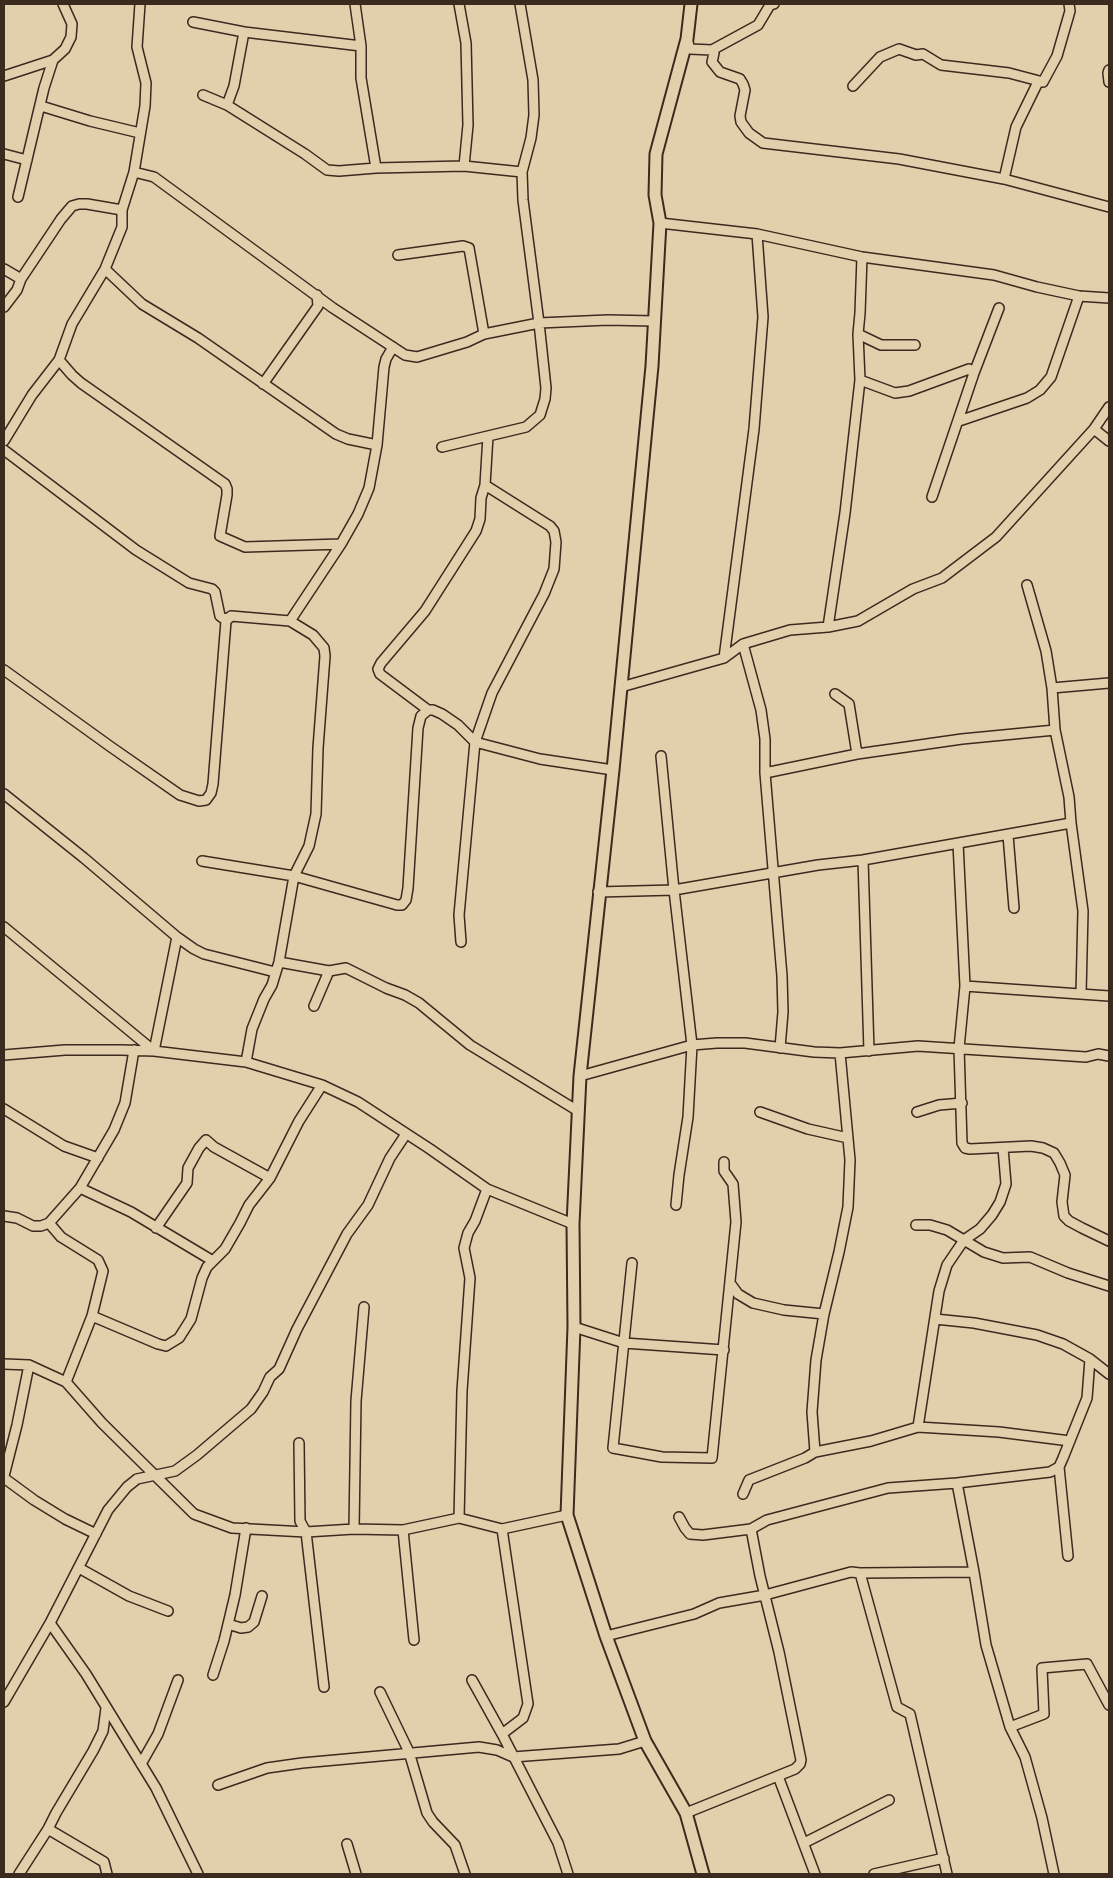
<!DOCTYPE html>
<html>
<head>
<meta charset="utf-8">
<style>
  body { margin:0 }
  #map { position:relative; width:1113px; height:1878px; overflow:hidden; background:#e2d0ad; font-family:"Indie Flower",sans-serif }
  canvas { display:block }
  .frame { position:absolute; inset:0; border:5px solid #3b2a1e; pointer-events:none }
</style>
</head>
<body>
<div id="map">
<canvas width="1113" height="1878"></canvas>
<div class="frame"></div>
</div>
<script>
const c = document.querySelector('canvas').getContext('2d');
c.lineJoin = 'round';
function poly(rows) {
  const path = new Path2D();
  for (const r of rows) {
    path.moveTo(r[0], r[1]);
    for (let i = 2; i < r.length; i += 2) path.lineTo(r[i], r[i + 1]);
  }
  return path;
}
function stroke(path, color, width, dash) {
  c.strokeStyle = color;
  c.lineWidth = width;
  c.lineCap = dash ? 'butt' : 'round';
  c.setLineDash(dash || []);
  c.stroke(path);
}
const minor = poly([
  [355,4,361,46,361,78,376,168],
  [459,4,466,43,468,125,464,166],
  [774,4,770,5,758,25,712,50,714,53,712,62,720,72,740,79,743,84,745,90,740,116,741,122,749,133,763,143,899,159,1004,179,1109,207],
  [193,22,244,32,361,46],
  [687,39,690,49,712,50],
  [1109,70,1108,73,1109,82],
  [4,76,53,60,65,49,71,37,72,24,63,4],
  [853,86,880,57,899,49,916,55,923,54,941,65,1009,73,1043,82],
  [203,95,227,105,305,154,327,170,339,171,376,168,464,166,522,172],
  [227,105,234,86,244,32],
  [41,106,90,121,140,133],
  [4,154,27,160],
  [134,172,154,177,333,308,405,355,417,357,467,342,484,334,539,323,608,320,654,321],
  [1004,179,1016,127,1038,82,1043,82,1057,56,1070,11,1069,4],
  [18,197,44,88,53,60],
  [660,223,757,234,862,257,994,275,1037,287,1079,296,1109,298],
  [398,255,463,246,469,248,484,334],
  [4,269,21,279],
  [105,269,142,304,198,338,336,434,348,439,377,445],
  [4,307,17,290,21,279,61,219,72,206,79,204,87,204,122,210],
  [858,334,881,345,915,345],
  [59,360,72,375,81,383,225,484,227,489,227,495,220,536,245,547,341,544],
  [860,380,895,393,909,391,969,369,974,373],
  [263,384,318,306,317,295],
  [959,421,1027,398,1040,390,1051,377,1079,296],
  [1094,429,1109,441],
  [4,441,32,395,59,360,72,324,105,269,122,227,122,210,134,172,145,106,146,83,137,47,140,4],
  [442,447,526,427,540,415,545,399,546,388,539,323,523,200,522,172,531,138,534,115,533,80,520,4],
  [4,450,136,550,189,583,212,589,215,592,220,616,224,619,231,617],
  [932,497,974,373,999,308],
  [290,621,341,544,358,514,369,488,377,445,384,367,386,359,393,347],
  [828,627,845,513,860,380,858,334,860,313,862,257],
  [743,644,761,710,765,739,765,773],
  [724,658,754,429,763,317,757,234],
  [4,670,111,747,180,795,199,801,206,800,211,793,213,784,226,621,231,616,290,621,313,635,324,648,325,656,318,748,316,814,309,846,294,876,279,962,272,985,264,999,252,1029,246,1062],
  [621,687,724,658,743,644,790,630,828,627,858,621,913,589,942,578,996,537,1094,429,1109,407],
  [1052,688,1109,683],
  [835,694,849,704,857,754],
  [428,710,380,674,378,669,381,663,425,611,476,531,480,519,481,498,485,485,488,436],
  [661,756,674,890,692,1045,688,1117,679,1175,676,1205],
  [4,794,84,858,177,937,194,949,204,954,275,972],
  [1071,823,1083,911,1081,994],
  [1008,835,1014,908],
  [958,843,965,986,959,1048,962,1143,965,1148,970,1149,1031,1146,1043,1148,1054,1153,1060,1163,1065,1175,1062,1202,1064,1216,1069,1221,1082,1228,1109,1241],
  [863,860,869,1051],
  [202,861,294,876,397,905,402,905,406,900,408,888,418,728,421,716,428,710,433,710,442,714,458,725,475,742,540,759,613,770],
  [598,892,674,890,818,865,863,860,1071,823,1069,797,1055,730,1052,688,1046,651,1027,585],
  [4,927,154,1051,177,937],
  [461,942,459,915,475,742,492,693,544,594,554,569,556,542,554,531,550,526,485,485],
  [279,962,329,971,346,968,386,988,405,995,419,1003,470,1045,578,1111],
  [965,986,1109,996],
  [314,1006,329,971],
  [780,1048,783,1012,782,976,765,773,857,754,962,739,1055,730],
  [4,1055,65,1050,121,1050,154,1051,246,1062,322,1085,358,1102,430,1149,487,1189,573,1224],
  [580,1076,692,1045,717,1043,745,1043,814,1052,840,1053,918,1046,1086,1057,1098,1054,1109,1056],
  [4,1109,64,1146,98,1158],
  [760,1112,808,1129,848,1138],
  [917,1112,939,1105,962,1103],
  [80,1188,131,1212,213,1261],
  [4,1216,17,1218,33,1226,41,1226,49,1223,80,1188,114,1130,125,1103,134,1050],
  [49,1223,61,1237,98,1260,103,1271,92,1316,66,1382],
  [916,1225,930,1225,947,1230,984,1252,1003,1258,1030,1257,1068,1273,1109,1286],
  [156,1228,187,1183,188,1168,199,1148,206,1140,214,1147,270,1178],
  [632,1263,613,1448,662,1457,712,1458,736,1222,733,1184,724,1171,724,1162],
  [730,1283,738,1294,753,1303,784,1310,824,1314],
  [92,1316,158,1344,166,1346,179,1338,191,1319,202,1278,207,1267,225,1249,240,1223,249,1205,270,1178,299,1121,322,1085],
  [935,1319,974,1323,1037,1335,1063,1344,1090,1359,1109,1374],
  [574,1327,624,1343,724,1350],
  [4,1364,29,1365,66,1382,102,1423,194,1514,232,1528,306,1532,354,1529,403,1530,459,1518,502,1529,567,1515],
  [918,1427,939,1291,947,1265,964,1240,980,1229,992,1215,1000,1202,1006,1184,1003,1148],
  [299,1443,300,1521,306,1532,324,1687],
  [815,1452,812,1412,816,1360,824,1314,839,1252,848,1207,850,1160,840,1053],
  [1059,1467,1068,1556],
  [4,1476,17,1425,29,1365],
  [4,1478,34,1500,65,1519,96,1534],
  [957,1483,974,1572,986,1645,1010,1727,1025,1757,1042,1818,1054,1874],
  [743,1494,749,1480,805,1458,815,1452,871,1441,918,1427,999,1432,1070,1441],
  [679,1517,685,1528,690,1534,703,1535,751,1529,767,1520,888,1488,957,1483,1050,1472,1059,1467,1063,1458,1087,1398,1090,1359],
  [459,1518,462,1391,470,1278,464,1248,468,1233,475,1221,487,1189],
  [354,1529,356,1401,364,1307],
  [502,1529,528,1704,523,1718,502,1734],
  [403,1530,414,1640],
  [79,1568,129,1596,168,1611],
  [860,1573,897,1707,910,1714,947,1874],
  [50,1623,86,1674,156,1788,198,1874],
  [228,1624,241,1628,248,1627,254,1622,262,1596],
  [606,1636,694,1614,719,1603,765,1595,851,1572,860,1573,974,1572],
  [213,1675,224,1641,235,1595,246,1528],
  [472,1680,502,1734,558,1843,568,1874],
  [380,1692,409,1752,427,1813,433,1822,455,1845,465,1874],
  [4,1702,50,1623,108,1510,127,1487,137,1479,175,1471,197,1455,251,1409,263,1392,270,1377,279,1369,297,1329,347,1234,368,1205,390,1158,406,1134],
  [1010,1727,1044,1714,1042,1668,1087,1664,1109,1705],
  [141,1764,158,1734,178,1680],
  [778,1776,815,1874],
  [218,1785,267,1768,302,1763,479,1747,497,1750,513,1757,619,1749,645,1741],
  [686,1813,795,1769,800,1764,801,1760,779,1652,760,1576,751,1529],
  [48,1829,104,1862,107,1874],
  [804,1843,889,1800],
  [347,1844,356,1874],
  [19,1874,48,1829,56,1813,93,1751,103,1731,106,1708],
  [874,1874,944,1858]
]);
const tertiary = poly([
  [691,4,687,39,656,154,655,195,660,223,652,366,613,770,580,1076,573,1224,574,1327,567,1515,606,1636,645,1741,686,1813,703,1874]
]);
stroke(minor, '#3b2a1e', 12);
stroke(tertiary, '#3b2a1e', 15);
stroke(minor, '#e2d0ad', 9);
stroke(tertiary, '#e2d0ad', 11);
</script>
</body>
</html>
